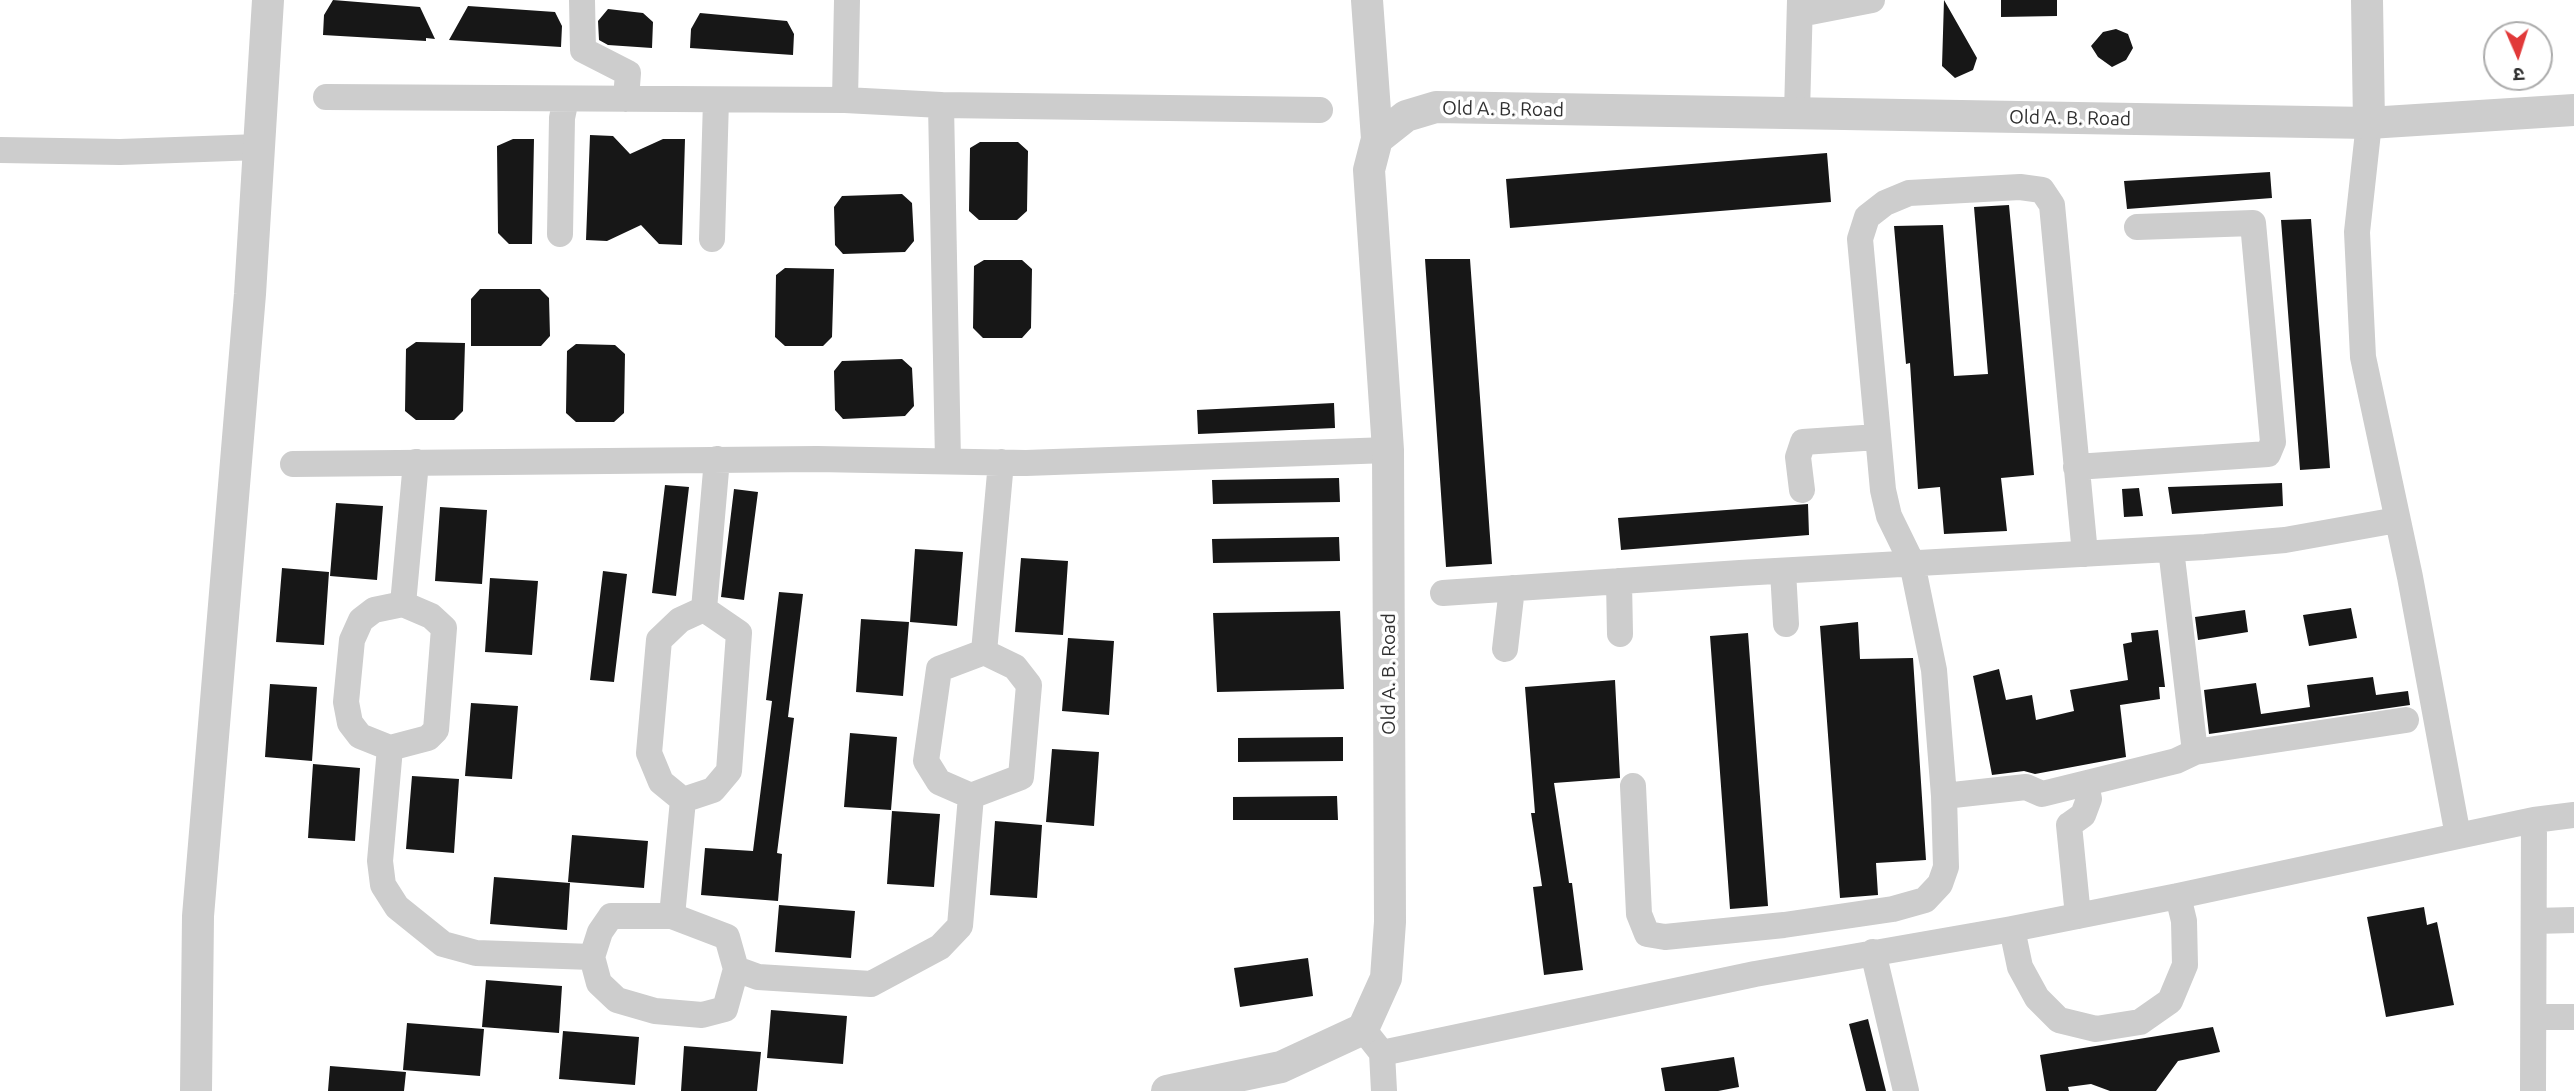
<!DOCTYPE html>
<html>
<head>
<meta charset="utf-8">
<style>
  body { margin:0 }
  #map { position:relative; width:2574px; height:1091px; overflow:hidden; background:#fff; font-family:Ubuntu,"Noto Sans Devanagari",sans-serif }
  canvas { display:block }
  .north { position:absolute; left:2483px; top:21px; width:70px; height:70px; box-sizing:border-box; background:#fff; border:2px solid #acacac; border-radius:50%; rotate:177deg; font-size:19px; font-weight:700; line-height:28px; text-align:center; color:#303030 }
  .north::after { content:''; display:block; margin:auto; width:24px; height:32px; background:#e13939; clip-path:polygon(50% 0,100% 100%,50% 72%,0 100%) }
</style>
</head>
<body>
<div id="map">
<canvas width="2574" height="1091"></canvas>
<div class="north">उ</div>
</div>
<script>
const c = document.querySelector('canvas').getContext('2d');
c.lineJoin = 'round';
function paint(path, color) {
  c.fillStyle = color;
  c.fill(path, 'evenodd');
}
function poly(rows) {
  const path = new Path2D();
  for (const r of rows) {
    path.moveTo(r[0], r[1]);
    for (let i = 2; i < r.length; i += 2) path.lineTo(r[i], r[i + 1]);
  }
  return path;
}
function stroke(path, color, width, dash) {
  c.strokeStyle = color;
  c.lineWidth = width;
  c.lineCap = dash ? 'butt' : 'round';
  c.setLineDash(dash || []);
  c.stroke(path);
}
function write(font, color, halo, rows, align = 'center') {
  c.font = font + ' Ubuntu,sans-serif';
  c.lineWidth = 7;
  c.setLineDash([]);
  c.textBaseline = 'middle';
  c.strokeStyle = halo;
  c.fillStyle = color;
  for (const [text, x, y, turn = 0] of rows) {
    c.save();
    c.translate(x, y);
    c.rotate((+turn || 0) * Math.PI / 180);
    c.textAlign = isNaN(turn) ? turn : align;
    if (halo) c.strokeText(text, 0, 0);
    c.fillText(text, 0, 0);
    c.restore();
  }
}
paint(poly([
  [333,0,420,7,435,39,426,38,426,41,323,35,324,15],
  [1944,0,1977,58,1973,70,1955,78,1942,66],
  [2001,0,2057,0,2057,16,2001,17],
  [468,6,555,12,562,26,561,47,449,40],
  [608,9,643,13,653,22,652,48,608,45,599,40,598,21],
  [700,13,787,21,794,34,793,55,690,48,691,29],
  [2116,29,2128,34,2133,48,2126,60,2112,67,2098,57,2091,46,2103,32],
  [590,135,613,136,630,154,663,139,685,139,682,245,659,244,641,225,607,241,586,240],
  [513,139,534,139,532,244,509,244,498,233,497,146],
  [980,142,1018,142,1028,151,1027,211,1017,220,979,220,969,211,970,148],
  [1827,153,1831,202,1510,228,1506,179],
  [2270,172,2272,198,2127,209,2124,181],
  [902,194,912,203,914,241,905,252,843,254,835,245,834,207,842,196],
  [2009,205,2034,475,2001,478,2007,531,1944,534,1940,487,1918,489,1910,363,1906,364,1894,226,1943,225,1954,376,1988,374,1974,207],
  [2311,219,2330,468,2300,470,2281,220],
  [1425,259,1470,259,1492,564,1446,567],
  [984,260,1022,260,1032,269,1031,328,1022,338,983,338,973,328,974,266],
  [785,268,834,269,832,337,823,346,785,346,775,337,776,275],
  [480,289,540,289,549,298,550,336,541,346,471,346,471,299],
  [416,342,465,343,463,411,454,420,416,420,405,411,406,349],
  [576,344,615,345,625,354,624,413,614,422,576,422,566,413,567,351],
  [902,359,912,368,914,406,905,416,843,419,835,410,834,371,842,361],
  [1334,403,1335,428,1198,434,1197,410],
  [1339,478,1340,502,1213,504,1212,480],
  [2282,483,2283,506,2172,514,2168,487],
  [665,485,689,487,676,596,652,593],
  [2139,488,2143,516,2124,517,2122,489],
  [734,489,758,492,744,600,721,597],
  [336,503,383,506,377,580,330,576],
  [1808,504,1809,535,1621,550,1618,518],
  [440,507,487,510,482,584,435,581],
  [1339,537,1340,561,1213,563,1212,539],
  [915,549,963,552,957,626,910,622],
  [1021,558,1068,561,1063,635,1015,632],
  [282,568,329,572,324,645,276,642],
  [603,571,627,574,614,682,590,680],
  [490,578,538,581,532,655,485,652],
  [779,592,803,594,788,717,794,718,777,853,782,854,778,901,701,895,705,848,753,851,772,701,766,700],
  [2351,608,2357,638,2309,646,2303,615],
  [2245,610,2248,632,2198,640,2195,617],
  [1340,611,1344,689,1217,692,1213,613],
  [861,619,909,622,903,696,856,692],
  [1858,622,1860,659,1913,658,1926,860,1876,863,1878,895,1840,898,1820,626],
  [2158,630,2165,687,2159,687,2160,699,2120,705,2126,757,2035,774,2024,771,1992,775,1973,676,1999,669,2006,700,2032,695,2036,720,2074,711,2070,690,2128,680,2123,644,2132,642,2131,633],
  [1748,633,1768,906,1730,909,1710,636],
  [1068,638,1114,641,1109,715,1062,711],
  [2373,677,2376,695,2408,691,2410,705,2209,734,2204,690,2256,683,2261,714,2310,707,2307,685],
  [1615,680,1620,778,1554,783,1569,883,1572,883,1583,970,1544,975,1533,887,1542,886,1531,813,1535,813,1525,687],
  [270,684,317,687,312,761,265,757],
  [471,703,518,706,512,779,465,776],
  [850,733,897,737,891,810,844,807],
  [1343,737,1343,761,1238,762,1238,738],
  [1052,749,1099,752,1094,826,1046,822],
  [313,764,360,768,355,841,308,838],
  [412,776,459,779,454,853,406,849],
  [1337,796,1338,820,1233,820,1233,797],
  [892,811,940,814,934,887,887,884],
  [995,821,1042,825,1037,898,990,895],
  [572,835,648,841,644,888,568,882],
  [494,877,570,883,567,930,490,924],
  [779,905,855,911,851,958,775,952],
  [2424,907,2427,925,2437,922,2454,1005,2386,1017,2367,917],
  [1308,958,1313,996,1240,1007,1234,968],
  [486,980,562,986,559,1033,482,1027],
  [771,1010,847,1016,843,1064,767,1058],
  [1868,1019,1886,1091,1866,1091,1849,1024],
  [407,1023,484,1029,480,1076,403,1070],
  [2213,1027,2220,1052,2178,1061,2156,1091,2110,1091,2091,1084,2068,1087,2069,1091,2046,1091,2040,1055],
  [563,1031,639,1037,635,1085,559,1079],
  [684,1046,761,1052,757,1091,681,1091],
  [1734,1057,1739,1087,1718,1091,1665,1091,1661,1068],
  [330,1066,406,1072,404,1091,328,1091]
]), '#171717');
stroke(poly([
  [582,0,583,50,628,73,626,99],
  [1800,14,1872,0],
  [326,97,845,100,941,105,948,461],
  [845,100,847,0],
  [941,105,1320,110],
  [1797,113,1800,0],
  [0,150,120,152,259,147],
  [560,234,562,118,566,99],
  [712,239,716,100],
  [293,464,817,459,1026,463,1388,450],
  [2076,467,2268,454,2273,442,2253,223,2137,227],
  [1802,490,1798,457,1803,442,1878,437],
  [2171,549,2195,752],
  [1783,571,1786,624],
  [1619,581,1620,634],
  [1443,593,1740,573,2205,547,2285,540,2397,520],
  [403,604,431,616,444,628,436,730,428,738,390,748,360,736,350,723,346,702,352,640,361,620,374,610,403,604],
  [403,604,416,462],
  [704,609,739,633,729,771,713,790,683,800,661,782,649,753,659,640,680,620,704,609],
  [704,609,717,459],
  [1505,649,1512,588],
  [984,652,1015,667,1029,685,1021,777,971,796,939,782,926,761,939,669,984,652],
  [984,652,1001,462],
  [390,748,380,861,383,885,397,907,443,944,476,953,592,957],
  [1633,786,1639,914,1647,934,1665,937,1784,925,1893,909,1925,900,1940,884,1946,867,1944,796,1934,670,1912,563,1889,516,1883,490,1860,239,1867,217,1885,203,1909,193,2020,187,2042,190,2052,205,2085,554],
  [1944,796,2026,787,2042,794,2176,761,2195,752,2406,720],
  [2069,825,2078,916],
  [2069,825,2083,815,2089,799,2086,784],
  [2458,836,2534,820,2574,815],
  [611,916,672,916,727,937,736,969,725,1009,702,1015,655,1011,617,1000,599,983,592,957,600,932,611,916],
  [672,916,683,800],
  [2534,921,2574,920],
  [2012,929,2020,967,2037,998,2059,1020,2096,1029,2140,1022,2170,1001,2185,965,2184,921,2178,896],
  [1873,952,1906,1091],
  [736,969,758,977,871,984,940,947,960,926,971,796],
  [2534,1017,2574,1017],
  [1363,1029,1382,1053,1755,974,2012,929,2178,896,2458,836,2410,577,2363,357,2357,232,2369,123],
  [1382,1053,1384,1091],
  [2533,1091,2534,820]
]), '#cdcdcd', 26);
stroke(poly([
  [1367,0,1377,139],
  [2367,0,2369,123],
  [196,1091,198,916,250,294,268,0],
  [1167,1091,1281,1067,1363,1029,1386,978,1390,922,1388,450,1369,170,1377,139,1406,116,1436,107,2369,123,2574,110]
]), '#cdcdcd', 32);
write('19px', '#303030', '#fff', [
  ["Old A. B. Road",1503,109,1],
  ["Old A. B. Road",2070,118,1],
  ["Old A. B. Road",1389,674,-90]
]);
</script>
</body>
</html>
